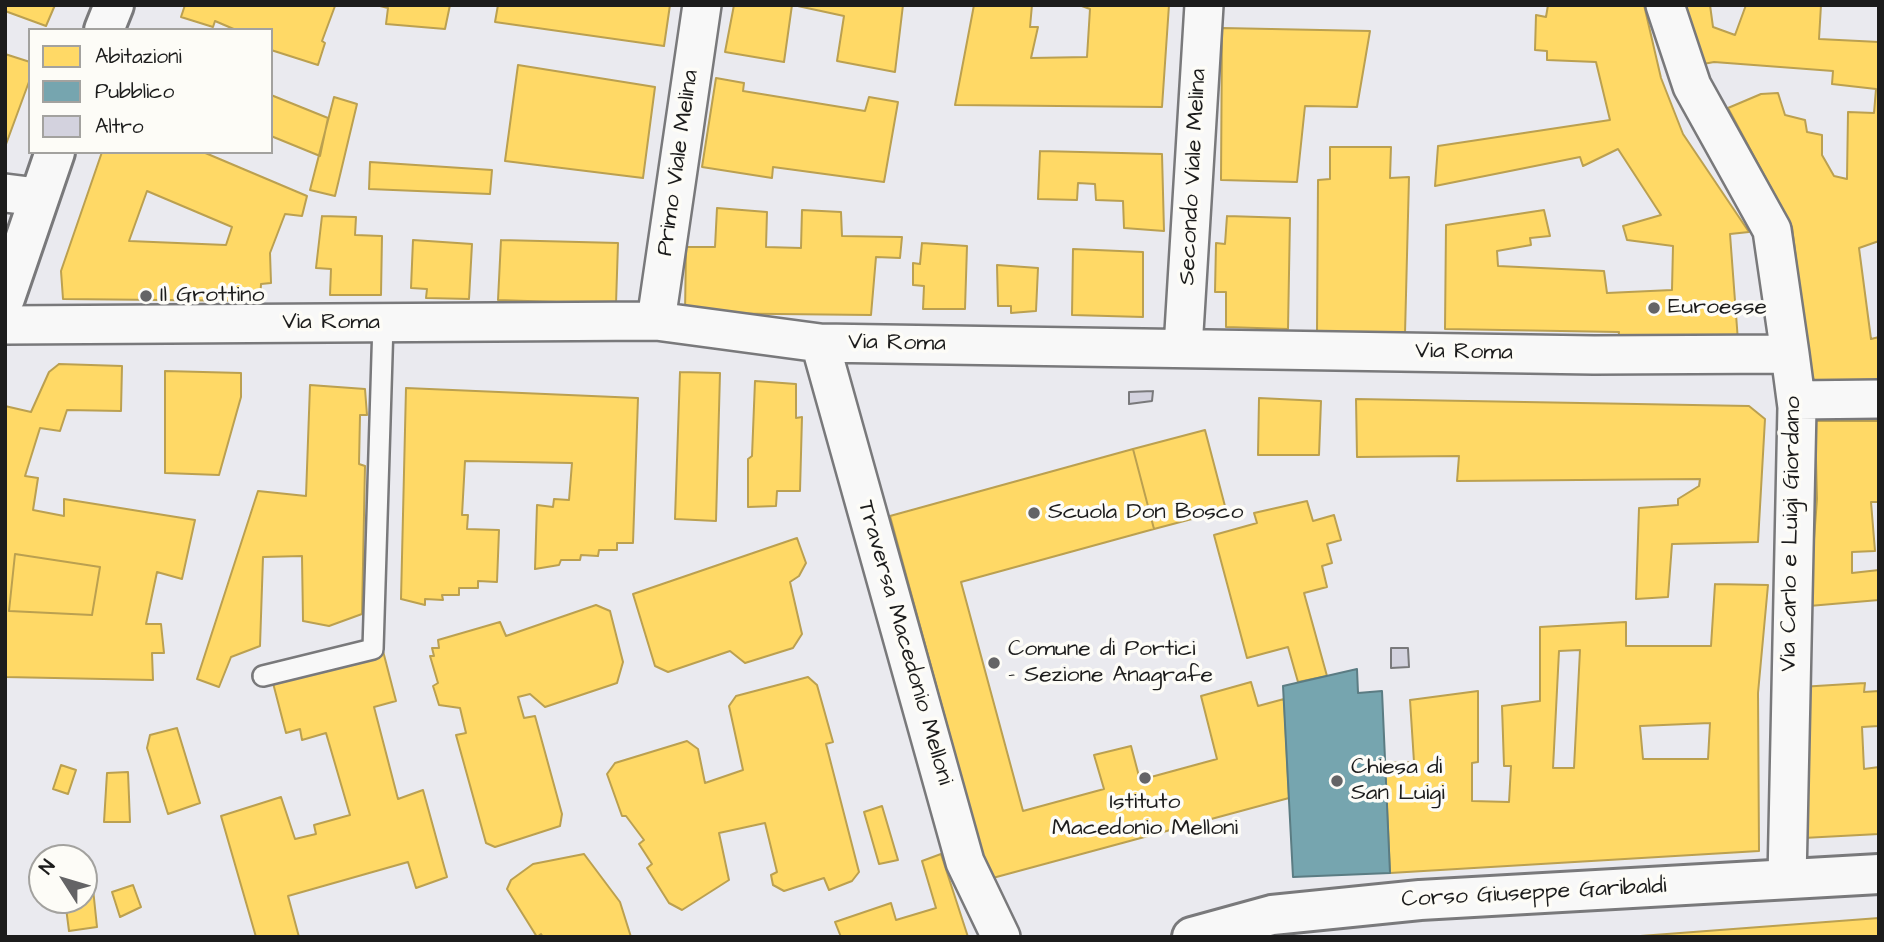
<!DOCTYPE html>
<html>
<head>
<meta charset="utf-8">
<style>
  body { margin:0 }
  #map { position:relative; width:1884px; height:942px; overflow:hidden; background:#eaeaef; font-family:"Architects Daughter",sans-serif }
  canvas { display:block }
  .frame { position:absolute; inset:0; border:7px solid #1c1c1c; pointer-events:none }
  .legend { position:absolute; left:28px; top:28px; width:245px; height:126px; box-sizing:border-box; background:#fdfcf7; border:2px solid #a3a29f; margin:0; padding:9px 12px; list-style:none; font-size:21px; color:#1c1c1c }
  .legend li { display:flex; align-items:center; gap:14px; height:35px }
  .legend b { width:35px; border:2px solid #a3a29f }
  .north { position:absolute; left:28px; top:844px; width:70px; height:70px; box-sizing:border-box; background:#fdfcf7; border:2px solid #a3a29f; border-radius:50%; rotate:307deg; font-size:19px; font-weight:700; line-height:28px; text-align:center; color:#1c1c1c }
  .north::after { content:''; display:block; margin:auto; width:24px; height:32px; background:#646466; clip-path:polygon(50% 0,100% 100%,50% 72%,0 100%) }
</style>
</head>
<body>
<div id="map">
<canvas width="1884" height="942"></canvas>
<div class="frame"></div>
<ul class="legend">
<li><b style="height:19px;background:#ffd966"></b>Abitazioni</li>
<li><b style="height:19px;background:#76a5af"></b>Pubblico</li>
<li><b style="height:19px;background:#d3d2de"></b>Altro</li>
</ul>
<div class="north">N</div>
</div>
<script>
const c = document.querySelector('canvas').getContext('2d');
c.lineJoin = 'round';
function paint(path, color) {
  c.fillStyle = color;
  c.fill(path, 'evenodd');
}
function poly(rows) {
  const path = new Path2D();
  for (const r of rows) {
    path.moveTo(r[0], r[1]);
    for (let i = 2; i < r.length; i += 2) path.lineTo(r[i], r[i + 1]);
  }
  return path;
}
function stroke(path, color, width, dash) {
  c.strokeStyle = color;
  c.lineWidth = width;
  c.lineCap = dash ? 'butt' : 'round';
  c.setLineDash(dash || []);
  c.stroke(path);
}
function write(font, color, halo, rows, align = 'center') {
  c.font = font + ' "Architects Daughter",sans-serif';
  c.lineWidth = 7;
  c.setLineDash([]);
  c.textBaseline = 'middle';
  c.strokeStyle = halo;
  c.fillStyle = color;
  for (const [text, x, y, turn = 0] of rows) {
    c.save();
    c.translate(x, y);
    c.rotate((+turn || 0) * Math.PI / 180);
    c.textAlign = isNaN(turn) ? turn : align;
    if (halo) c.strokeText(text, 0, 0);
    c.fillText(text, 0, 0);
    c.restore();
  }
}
const homes = poly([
  [5,5,55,5,46,26,5,11,5,5],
  [185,5,334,5,335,6,322,41,325,43,318,65,271,50,271,30,236,30,215,21,213,27,181,17,185,5],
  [376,5,450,5,445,29,386,24,388,8,376,5],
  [498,5,670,5,664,46,495,22,498,5],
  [734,5,792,5,784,62,725,52,734,5],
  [793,5,903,5,895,72,837,61,844,16,793,5],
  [974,5,1032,5,1030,27,1038,27,1031,58,1087,57,1090,9,1079,5,1169,5,1162,107,955,105,974,5],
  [1548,5,1644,5,1661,78,1683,134,1749,232,1730,234,1738,341,1618,342,1619,332,1445,329,1446,225,1544,210,1550,236,1530,238,1531,245,1497,251,1498,266,1604,271,1607,293,1672,290,1673,246,1627,240,1623,226,1661,215,1618,149,1583,166,1580,157,1435,186,1438,146,1610,120,1596,62,1547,60,1547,51,1535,50,1536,15,1546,17,1548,5],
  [1686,5,1710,5,1713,27,1735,35,1746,5,1821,5,1819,39,1879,42,1879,241,1859,248,1871,339,1879,337,1879,394,1813,395,1792,227,1728,108,1761,94,1778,93,1785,115,1805,120,1807,132,1822,135,1822,155,1834,176,1847,179,1848,112,1874,113,1876,89,1832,84,1833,71,1714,62,1698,65,1686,5],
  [1222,28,1370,31,1357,107,1305,106,1297,182,1221,180,1222,28],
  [5,54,30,62,30,79,5,147,5,54],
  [518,65,655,87,643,178,505,161,518,65],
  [716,78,744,83,743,91,865,111,869,97,898,102,884,182,773,167,772,178,702,167,716,78],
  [271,95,328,118,320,156,271,136,271,95],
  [334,97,357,104,335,196,310,190,334,97],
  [1330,147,1391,147,1390,178,1409,177,1405,334,1317,334,1318,180,1330,179,1330,147],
  [1040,151,1162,154,1164,231,1124,228,1123,201,1096,200,1095,184,1078,183,1077,200,1038,199,1040,151],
  [102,152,203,152,307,196,302,216,285,214,270,253,271,283,261,284,260,301,63,299,61,271,102,152],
  [147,191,232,227,226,245,129,241,147,191],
  [370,162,492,170,490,194,369,189,370,162],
  [717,208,767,212,766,247,801,248,802,210,841,212,842,236,902,237,900,258,876,257,871,315,685,313,686,247,715,247,717,208],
  [322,216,356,217,355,235,382,236,381,295,330,295,331,269,316,268,322,216],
  [1227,216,1290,218,1288,329,1226,327,1226,292,1215,292,1216,243,1225,244,1227,216],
  [413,240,472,244,469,299,426,298,427,289,411,288,413,240],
  [501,240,618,243,616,304,498,300,501,240],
  [922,243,967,246,965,309,923,309,924,286,913,285,913,263,920,264,922,243],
  [1073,249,1143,252,1143,317,1072,315,1073,249],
  [997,265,1038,268,1036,311,1011,313,1011,306,998,306,997,265],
  [59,364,122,366,121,411,67,410,60,431,40,428,25,476,38,478,33,510,64,516,64,499,195,520,182,579,157,572,146,624,161,624,164,653,152,653,153,680,5,677,5,406,31,412,49,372,59,364],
  [15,554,100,567,92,615,9,611,15,554],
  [165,371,241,373,241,397,219,475,165,473,165,371],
  [680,372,720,373,716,521,675,519,680,372],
  [755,381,796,384,796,418,802,417,800,491,777,491,776,506,748,507,748,459,752,456,755,381],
  [310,385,365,389,367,415,360,415,359,464,365,466,362,614,329,626,303,621,302,556,263,557,260,646,231,657,219,687,197,679,258,491,306,496,310,385],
  [406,388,638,398,633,543,617,543,617,550,599,550,598,556,581,555,580,560,561,560,559,565,535,569,537,505,553,507,554,499,569,500,572,463,465,461,462,515,468,515,467,529,499,530,497,582,478,581,478,588,459,588,459,595,442,595,443,600,425,599,425,605,401,599,406,388],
  [1259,398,1321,401,1319,455,1258,455,1259,398],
  [1356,399,1749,406,1765,419,1758,542,1672,544,1668,597,1636,599,1639,508,1678,505,1678,499,1699,486,1700,479,1457,481,1459,456,1357,457,1356,399],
  [1815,421,1879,421,1879,502,1871,502,1875,551,1852,552,1852,573,1879,570,1879,600,1809,606,1817,499,1815,421],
  [1205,430,1226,510,1154,529,1133,449,1205,430],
  [1133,449,1154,529,961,582,1023,811,1104,789,1094,755,1131,746,1140,780,1217,759,1201,696,1251,682,1258,706,1284,699,1289,798,989,879,890,516,1133,449],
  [1307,501,1313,521,1334,515,1341,540,1327,544,1332,563,1322,566,1327,587,1304,593,1327,676,1298,682,1288,647,1247,658,1214,535,1257,523,1254,513,1307,501],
  [797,538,806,563,799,576,790,582,802,634,793,648,745,663,730,651,668,672,655,666,633,594,797,538],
  [15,554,100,567,92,615,9,611,15,554],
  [1715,584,1768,585,1758,693,1759,851,1390,873,1385,763,1414,762,1410,700,1478,691,1478,762,1472,763,1472,801,1509,802,1511,766,1504,766,1502,706,1540,701,1540,627,1626,622,1626,646,1711,646,1715,584],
  [1580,650,1574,768,1553,768,1559,651,1580,650],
  [1710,723,1708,759,1643,759,1640,726,1710,723],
  [596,605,610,611,623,662,617,683,545,707,530,694,518,697,524,718,535,716,562,814,560,826,495,847,486,843,456,735,466,733,460,708,439,705,433,686,438,683,430,656,434,656,432,648,439,648,438,640,500,622,506,636,596,605],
  [383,651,396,701,374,707,398,799,423,790,447,877,416,888,408,862,288,896,299,937,256,937,221,816,281,797,295,839,316,834,314,825,350,815,326,733,302,740,300,729,286,733,273,683,383,651],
  [808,677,817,685,833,742,826,744,859,872,852,881,829,890,824,878,784,891,773,885,771,875,777,872,765,823,719,833,729,880,682,910,669,903,647,868,652,864,639,844,644,840,626,816,622,816,607,774,615,763,687,741,698,749,705,783,743,770,729,706,736,696,808,677],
  [1865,683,1864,692,1879,691,1879,726,1862,727,1864,769,1879,767,1879,834,1803,838,1800,687,1865,683],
  [177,728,200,803,168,814,147,748,150,735,177,728],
  [61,765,76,770,68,794,53,789,61,765],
  [128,772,130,822,104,822,107,773,128,772],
  [882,806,898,860,879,864,864,812,882,806],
  [584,854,620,902,631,937,543,937,541,934,537,937,507,889,511,880,533,864,584,854],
  [941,854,968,937,841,937,835,922,891,903,896,920,936,908,922,861,941,854],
  [90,860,97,927,69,931,65,900,84,900,84,861,90,860],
  [133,885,141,907,120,917,112,892,133,885],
  [1879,918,1879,937,1627,937,1879,918]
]);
paint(homes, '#ffd966');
stroke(homes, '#bba050', 2);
const public = poly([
  [1357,669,1358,693,1382,691,1390,873,1293,877,1283,686,1357,669]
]);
paint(public, '#76a5af');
stroke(public, '#5b7c83', 2);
const building = poly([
  [1153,391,1152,401,1129,404,1129,392,1153,391],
  [1391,648,1408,648,1409,667,1391,668,1391,648]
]);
paint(building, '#d3d2de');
stroke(building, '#79797b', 2);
const service = poly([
  [263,676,373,649,383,323]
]);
const minor = poly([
  [1665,5,1692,86,1772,230,1790,354,1797,407,1787,879],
  [5,193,37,197],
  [656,321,702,5],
  [5,325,656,321,820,343,1594,355,1790,354],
  [820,343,965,862,1001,937],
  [1183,348,1204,5],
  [1796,400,1879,399]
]);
const tertiary = poly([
  [104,30,114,5],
  [5,298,55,152]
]);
const primary = poly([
  [1192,937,1272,915,1420,900,1879,874]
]);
stroke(service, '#79797b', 24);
stroke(minor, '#79797b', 42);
stroke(tertiary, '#79797b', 44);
stroke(primary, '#79797b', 44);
stroke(service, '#f8f8f8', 19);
stroke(minor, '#f8f8f8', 37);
stroke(tertiary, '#f8f8f8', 38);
stroke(primary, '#f8f8f8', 38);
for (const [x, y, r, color] of [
  [146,296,7,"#646466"],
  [1654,308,7,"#646466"],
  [1034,513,7,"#646466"],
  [994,663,7,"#646466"],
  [1145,778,7,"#646466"],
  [1337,781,7,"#646466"]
]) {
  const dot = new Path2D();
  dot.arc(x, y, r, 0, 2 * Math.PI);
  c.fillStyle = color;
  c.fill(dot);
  stroke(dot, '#fdfcf7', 2.5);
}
write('23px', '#1c1c1c', '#fdfcf7', [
  ["Primo Viale Melina",679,163,-82],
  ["Secondo Viale Melina",1194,177,-87],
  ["Via Roma",331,323],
  ["Via Roma",897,344,1],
  ["Via Roma",1464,353,1],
  ["Via Carlo e Luigi Giordano",1792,534,-89],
  ["Traversa Macedonio Melloni",904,643,74],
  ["Corso Giuseppe Garibaldi",1534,894,-3]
]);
write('23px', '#1c1c1c', '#fdfcf7', [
  ["Il Grottino",160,296],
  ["Euroesse",1668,308],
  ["Scuola Don Bosco",1048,513],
  ["Comune di Portici",1008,650],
  ["- Sezione Anagrafe",1008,676],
  ["Chiesa di",1351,768],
  ["San Luigi",1351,794],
  ["Istituto",1145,803,"center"],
  ["Macedonio Melloni",1145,829,"center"]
], 'left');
</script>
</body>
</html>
